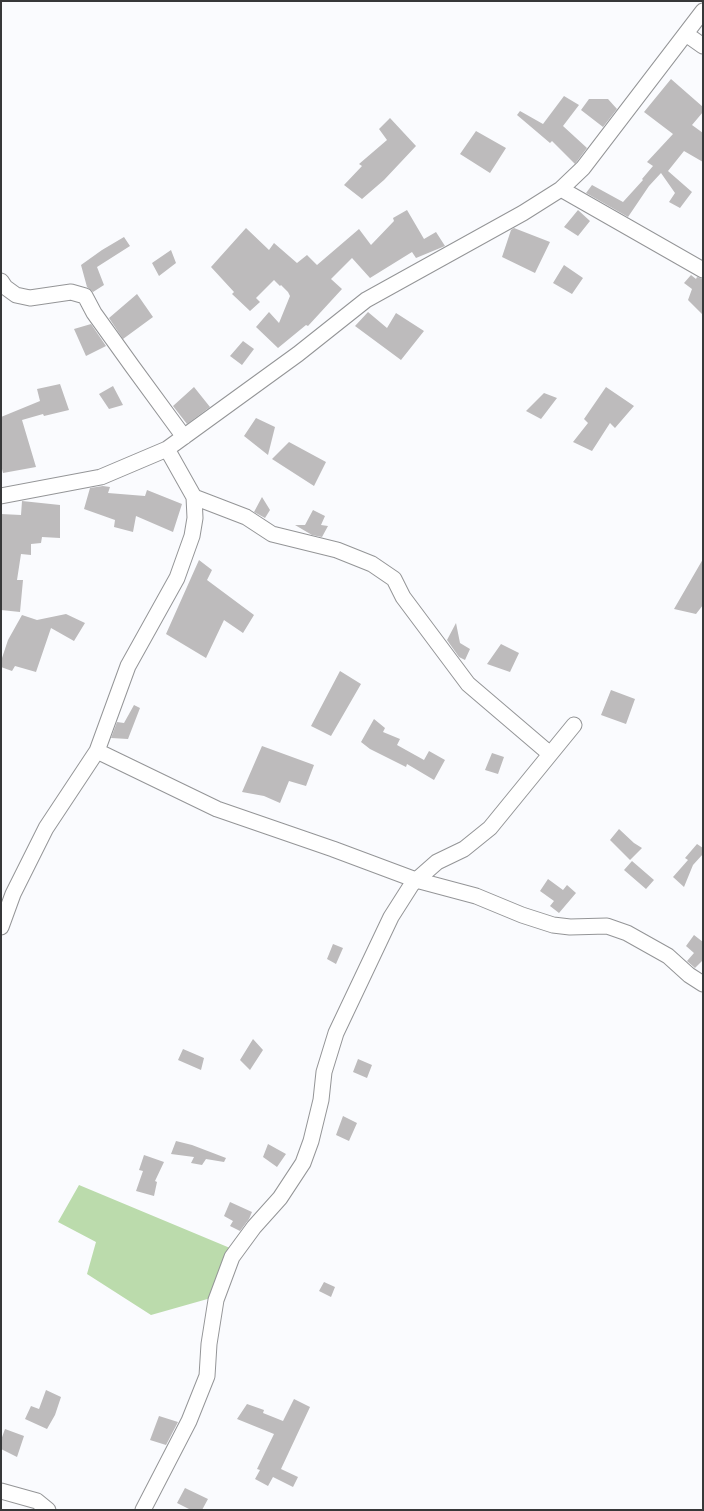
<!DOCTYPE html>
<html>
<head>
<meta charset="utf-8">
<style>
  body { margin:0 }
  #map { position:relative; width:704px; height:1511px; overflow:hidden; background:#fafbfe; font-family:Helvetica,sans-serif }
  canvas { display:block }
  .frame { position:absolute; inset:0; border:2px solid #373839; pointer-events:none }
</style>
</head>
<body>
<div id="map">
<canvas width="704" height="1511"></canvas>
<div class="frame"></div>
</div>
<script>
const c = document.querySelector('canvas').getContext('2d');
c.lineJoin = 'round';
function paint(path, color) {
  c.fillStyle = color;
  c.fill(path, 'evenodd');
}
function poly(rows) {
  const path = new Path2D();
  for (const r of rows) {
    path.moveTo(r[0], r[1]);
    for (let i = 2; i < r.length; i += 2) path.lineTo(r[i], r[i + 1]);
  }
  return path;
}
function stroke(path, color, width, dash) {
  c.strokeStyle = color;
  c.lineWidth = width;
  c.lineCap = dash ? 'butt' : 'round';
  c.setLineDash(dash || []);
  c.stroke(path);
}
paint(poly([
  [79,1185,230,1248,211,1298,151,1315,87,1274,96,1242,58,1222]
]), '#bbdbac');
paint(poly([
  [671,79,703,107,703,112,692,125,703,133,703,162,684,151,668,171,692,192,680,208,669,202,675,193,661,173,649,186,628,217,586,193,592,185,623,202,643,180,642,179,653,166,647,162,673,134,644,112],
  [564,96,579,105,563,126,587,148,575,164,552,141,550,143,517,115,520,111,543,124],
  [589,99,608,99,617,109,603,127,581,110],
  [390,118,416,146,384,180,362,199,344,185,362,166,359,164,387,140,379,129],
  [476,131,506,148,490,173,460,154],
  [407,210,424,239,436,232,445,246,416,258,412,252,370,278,352,258,331,279,342,289,308,326,306,325,278,348,256,327,269,312,279,323,290,296,288,292,281,285,280,286,274,280,256,298,260,302,250,311,232,294,234,292,211,267,246,228,269,250,274,243,297,263,307,255,317,265,359,229,371,245,394,221,393,218],
  [578,210,590,221,578,236,564,227],
  [514,228,550,242,535,273,502,257,511,230],
  [124,237,130,246,97,267,104,285,93,292,87,287,81,265,102,250],
  [171,250,176,263,159,276,152,263],
  [564,265,583,278,572,294,553,283],
  [691,275,696,279,697,277,703,279,703,315,688,300,692,289,684,283],
  [137,294,153,317,123,339,109,318],
  [368,312,387,328,396,313,424,331,401,360,355,326],
  [91,324,106,346,86,356,74,329],
  [243,341,254,349,242,365,230,356],
  [60,384,69,410,44,416,43,414,22,420,36,467,3,473,1,465,1,417,40,401,37,389],
  [113,386,123,405,109,409,99,394],
  [194,387,210,407,187,424,173,406],
  [606,387,634,406,615,428,610,423,592,451,573,442,588,423,584,419],
  [544,393,557,398,541,419,526,411],
  [256,418,275,427,268,455,244,436],
  [289,442,326,462,314,486,272,459],
  [103,486,110,487,108,493,145,496,147,490,182,504,173,532,136,516,133,532,114,527,115,520,84,509,90,488],
  [262,497,270,510,265,518,254,512],
  [22,501,60,505,60,538,42,537,41,543,31,544,31,555,21,554,17,580,23,580,20,612,1,610,1,514,21,515],
  [313,510,325,516,321,525,328,526,322,537,312,535,295,525,305,525],
  [703,559,703,605,696,614,674,609],
  [199,560,212,570,207,580,254,615,243,633,224,620,206,658,166,634],
  [66,614,85,623,74,641,51,628,36,672,15,666,12,671,1,667,1,661,8,640,22,615,37,620],
  [456,623,460,643,470,649,465,660,459,657,447,640],
  [501,644,519,653,510,672,487,664],
  [340,671,361,684,331,736,311,726],
  [611,690,635,699,626,724,601,715],
  [134,705,140,708,128,739,111,738,117,722,124,723],
  [374,719,385,728,383,732,400,739,397,745,424,760,429,751,445,760,434,780,407,764,406,767,370,749,361,742],
  [262,746,314,765,306,786,289,781,280,803,264,796,242,792],
  [492,753,504,757,498,774,485,770],
  [619,829,634,843,642,848,630,860,610,840],
  [697,844,703,848,703,854,693,865,684,887,673,877,688,860,685,858],
  [632,861,654,880,646,889,624,870],
  [548,879,563,890,567,885,576,893,559,913,550,906,554,901,540,891],
  [694,935,703,942,703,960,695,968,687,961,694,953,686,946],
  [333,944,343,948,336,964,327,959],
  [253,1039,263,1050,250,1070,240,1060],
  [183,1049,204,1058,201,1070,178,1060],
  [358,1059,372,1065,367,1078,353,1072],
  [343,1116,357,1123,349,1141,336,1135],
  [176,1141,192,1145,226,1158,224,1162,206,1159,202,1165,191,1163,194,1157,171,1154],
  [268,1144,286,1154,277,1167,263,1157],
  [144,1155,164,1162,155,1181,157,1182,154,1196,136,1191,143,1171,139,1170],
  [230,1202,252,1212,249,1219,240,1231,230,1226,233,1221,224,1216],
  [324,1282,335,1287,331,1297,319,1291],
  [46,1390,61,1397,55,1415,47,1429,25,1419,31,1406,39,1409],
  [294,1399,310,1407,281,1469,298,1477,293,1487,273,1477,268,1486,255,1479,260,1470,257,1469,274,1434,237,1419,247,1404,264,1410,263,1413,283,1421],
  [159,1416,178,1422,166,1445,150,1440],
  [5,1429,24,1436,17,1457,1,1449,1,1440],
  [185,1488,208,1499,202,1510,191,1510,177,1503]
]), '#bdbbbc');
const minor = poly([
  [686,34,703,46],
  [561,189,703,270],
  [1,281,5,287,16,295,30,298,71,292,85,296,94,313,132,366,184,437],
  [1,496,101,477,167,449,298,354,366,300,523,213,561,189,583,168,703,11],
  [194,497,246,517,272,534,337,550,372,564,394,579,403,597,468,684,550,754],
  [97,751,217,809,333,849,416,880,476,896,522,915,553,925,570,927,607,926,627,933,668,956,689,975,703,984],
  [1,927,13,894,46,828,97,751,128,666,177,578,192,536,195,518,194,497,167,449],
  [1,1491,37,1501,48,1510],
  [143,1510,189,1421,207,1376,209,1344,216,1300,232,1257,254,1227,280,1198,303,1163,311,1141,321,1100,324,1072,336,1033,391,917,412,884,437,862,464,849,490,828,574,725]
]);
stroke(minor, '#949597', 17);
stroke(minor, '#fff', 15);
</script>
</body>
</html>
